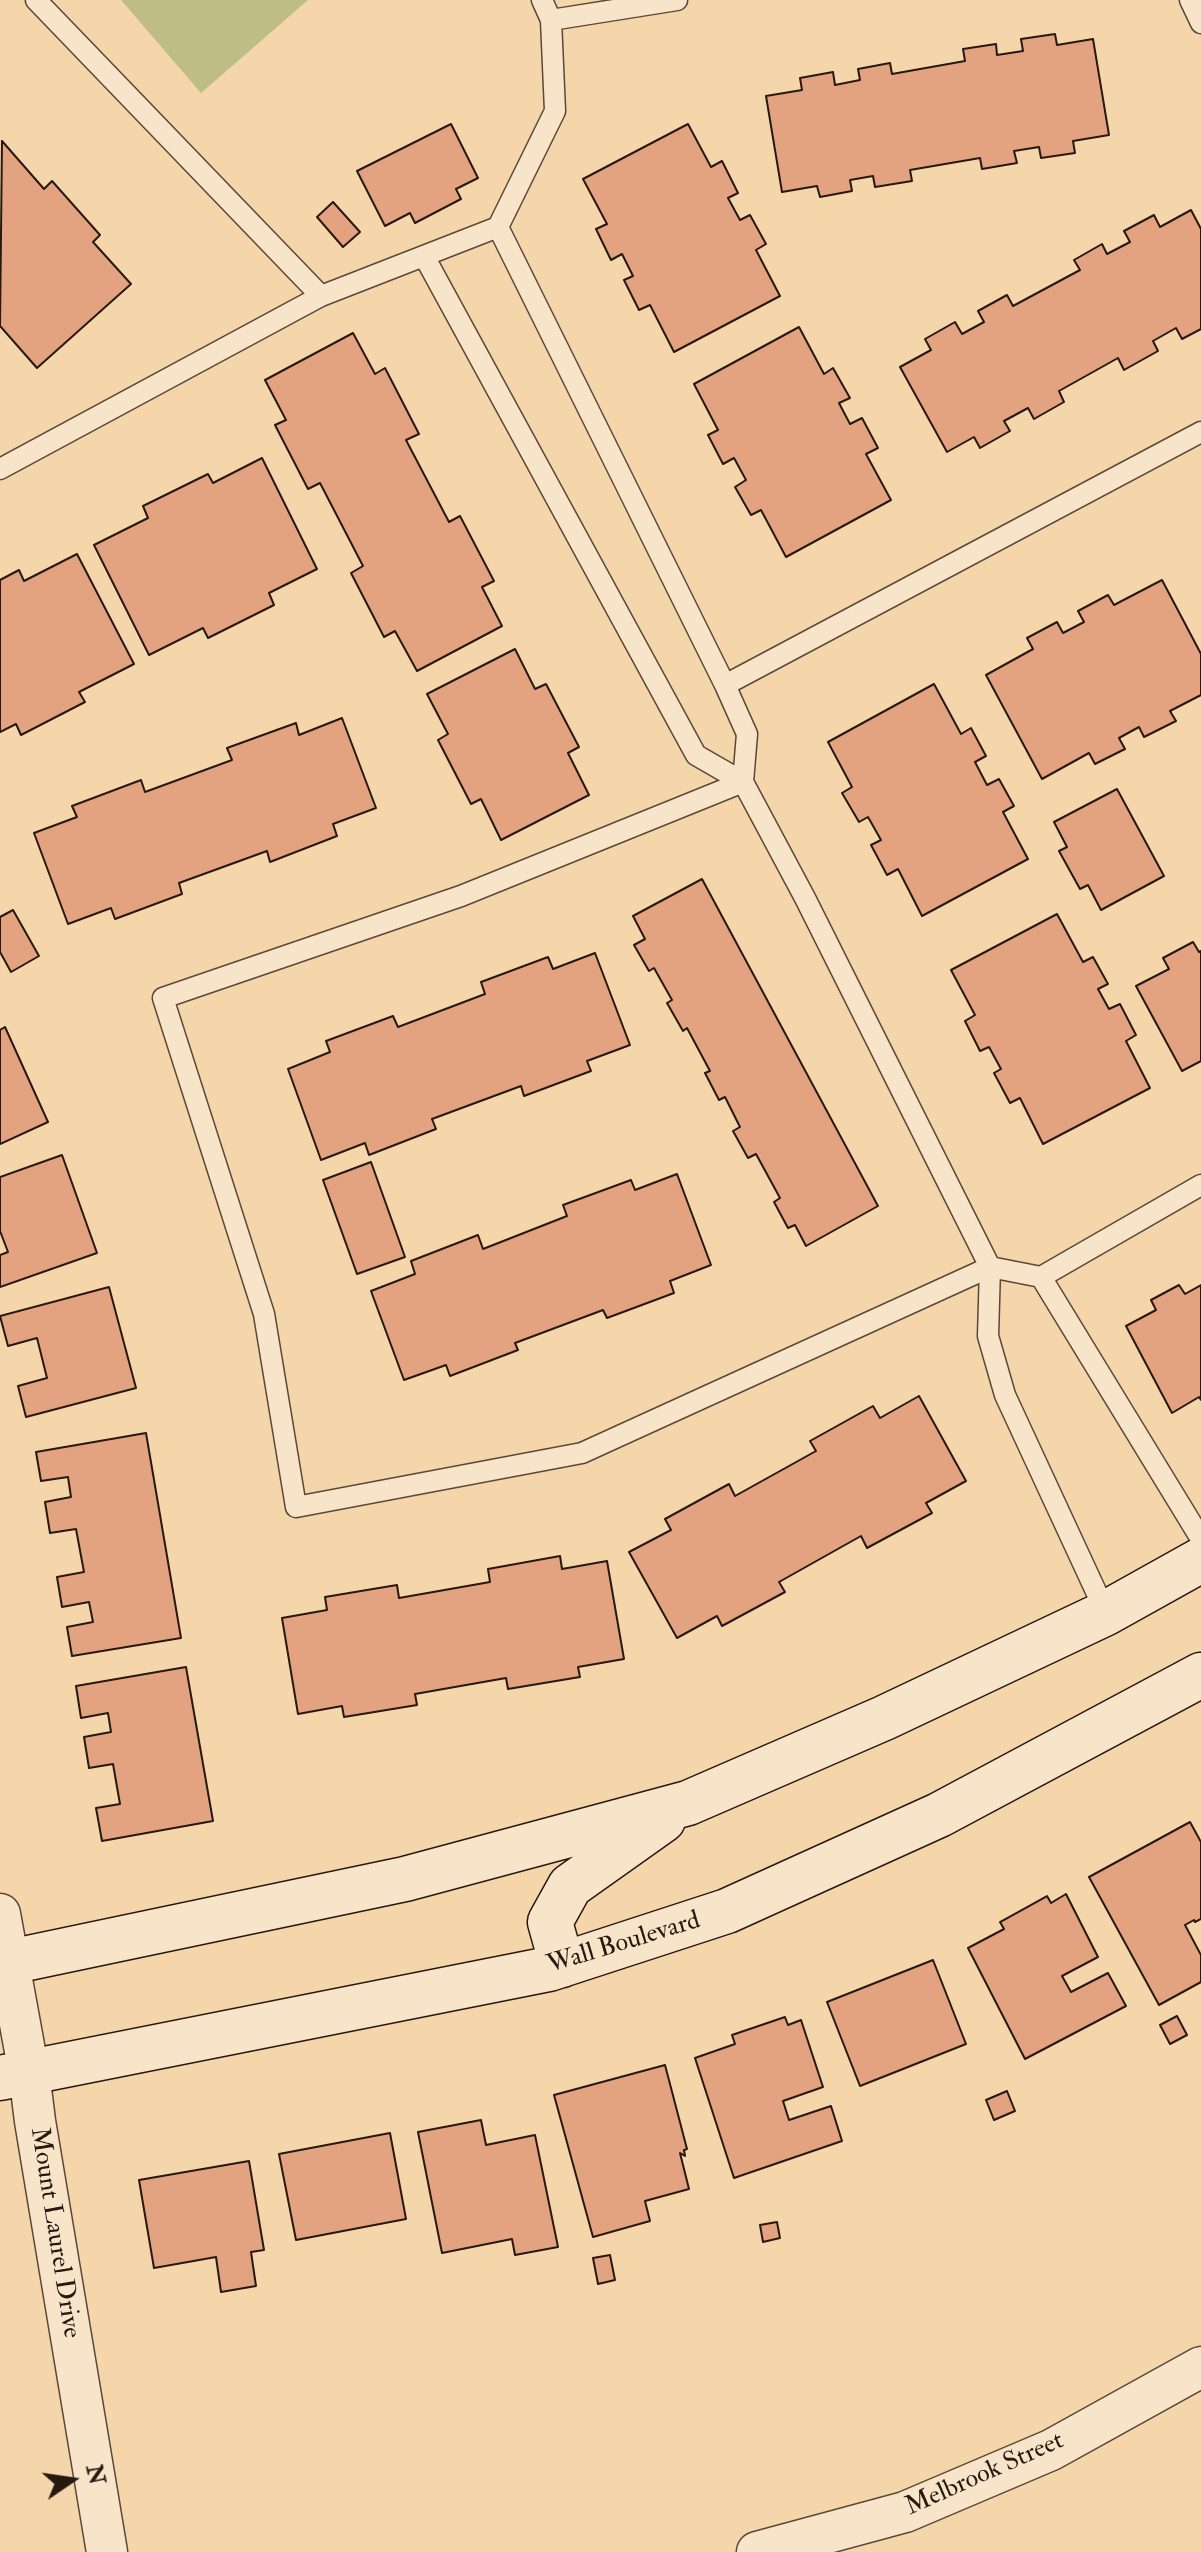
<!DOCTYPE html>
<html>
<head>
<meta charset="utf-8">
<style>
  body { margin:0 }
  #map { position:relative; width:1201px; height:2552px; overflow:hidden; background:#f4d6aa; font-family:"IM FELL Double Pica",serif }
  canvas { display:block }
  .north { position:absolute; left:32px; top:2440px; width:80px; height:80px; -webkit-text-stroke:6px #f8e4c8; paint-order:stroke; rotate:77deg; font-size:22px; font-weight:700; line-height:32px; text-align:center; color:#271912 }
  .north::after { content:''; display:block; margin:auto; width:28px; height:36px; background:#271912; clip-path:polygon(50% 0,100% 100%,50% 72%,0 100%) }
</style>
</head>
<body>
<div id="map">
<canvas width="1201" height="2552"></canvas>
<div class="north">N</div>
</div>
<script>
const c = document.querySelector('canvas').getContext('2d');
c.lineJoin = 'round';
function paint(path, color) {
  c.fillStyle = color;
  c.fill(path, 'evenodd');
}
function poly(rows) {
  const path = new Path2D();
  for (const r of rows) {
    path.moveTo(r[0], r[1]);
    for (let i = 2; i < r.length; i += 2) path.lineTo(r[i], r[i + 1]);
  }
  return path;
}
function stroke(path, color, width, dash) {
  c.strokeStyle = color;
  c.lineWidth = width;
  c.lineCap = dash ? 'butt' : 'round';
  c.setLineDash(dash || []);
  c.stroke(path);
}
function write(font, color, halo, rows, align = 'center') {
  c.font = font + ' "IM FELL Double Pica",serif';
  c.lineWidth = 6;
  c.setLineDash([]);
  c.textBaseline = 'middle';
  c.strokeStyle = halo;
  c.fillStyle = color;
  for (const [text, x, y, turn = 0] of rows) {
    c.save();
    c.translate(x, y);
    c.rotate((+turn || 0) * Math.PI / 180);
    c.textAlign = isNaN(turn) ? turn : align;
    if (halo) c.strokeText(text, 0, 0);
    c.fillText(text, 0, 0);
    c.restore();
  }
}
paint(poly([
  [121,0,308,0,201,93]
]), '#bfbd86');
const building = poly([
  [1055,34,1057,45,1093,39,1109,135,1073,141,1075,153,1041,158,1039,147,1014,151,1017,163,982,169,980,158,910,170,912,181,875,187,873,176,850,180,852,191,820,197,817,186,782,192,766,96,802,90,800,78,833,72,835,85,860,80,858,69,890,63,892,74,965,61,963,49,996,44,997,55,1023,51,1021,39,1055,34],
  [451,124,478,178,456,189,461,199,415,223,410,213,385,226,357,171,451,124],
  [688,124,711,167,722,161,738,193,728,198,740,220,750,215,766,244,756,250,780,296,674,352,650,305,639,310,624,280,633,276,622,254,611,260,596,229,607,224,583,179,688,124],
  [2,141,44,189,52,181,100,235,93,242,131,284,37,368,0,326,2,141],
  [333,202,360,232,343,247,317,217,333,202],
  [1191,210,1201,229,1201,329,1182,339,1176,328,1153,341,1158,351,1124,370,1118,358,1059,391,1064,402,1034,419,1028,408,1004,421,1010,431,980,448,974,437,947,452,900,367,931,350,925,339,955,322,962,334,984,322,978,311,1007,295,1013,306,1080,270,1074,260,1102,244,1107,254,1130,242,1124,231,1154,215,1160,227,1191,210],
  [799,327,824,374,833,368,850,398,839,403,850,424,862,418,878,448,866,454,891,500,786,557,761,510,751,515,735,487,746,480,734,458,723,464,708,435,718,430,694,384,799,327],
  [353,333,375,374,385,368,419,434,406,440,449,522,460,516,494,581,482,587,502,626,417,671,395,631,384,637,351,573,363,566,320,483,308,489,275,425,286,420,265,380,353,333],
  [262,458,317,569,269,593,274,605,208,638,203,628,149,655,94,545,148,518,143,506,208,474,213,483,262,458],
  [77,554,134,664,79,692,85,702,21,735,16,724,0,732,0,580,19,570,24,581,77,554],
  [1162,580,1201,654,1201,695,1170,711,1176,721,1144,737,1139,727,1119,738,1125,749,1095,764,1089,753,1042,779,986,675,1033,649,1027,638,1057,622,1063,633,1084,622,1078,611,1108,595,1114,605,1162,580],
  [515,649,535,689,546,684,579,747,568,753,589,795,501,840,481,799,471,804,438,740,448,734,427,694,515,649],
  [934,684,961,734,971,728,986,756,975,762,987,785,999,779,1014,806,1003,812,1028,859,922,916,898,869,887,875,871,845,881,840,868,817,859,822,842,793,852,787,828,742,934,684],
  [342,718,376,808,333,824,337,836,270,862,267,851,179,883,182,894,115,919,111,908,68,924,34,833,77,817,72,806,141,780,145,792,232,760,227,748,296,723,299,735,342,718],
  [1117,789,1164,876,1101,910,1088,885,1080,889,1059,851,1067,847,1054,822,1117,789],
  [702,879,878,1206,806,1246,795,1225,788,1228,774,1202,780,1198,756,1154,748,1158,733,1131,740,1127,725,1097,719,1100,705,1073,710,1071,687,1028,683,1031,667,1003,672,1000,654,968,649,971,634,945,645,939,633,916,702,879],
  [13,910,39,956,11,972,0,952,0,917,13,910],
  [1057,914,1083,962,1093,957,1108,984,1098,989,1109,1009,1120,1004,1136,1035,1126,1041,1150,1088,1043,1144,1020,1098,1010,1103,994,1073,1001,1069,989,1047,980,1051,965,1021,975,1015,951,970,1057,914],
  [1193,942,1199,952,1201,951,1201,1061,1182,1071,1136,986,1169,969,1163,958,1193,942],
  [595,953,630,1045,587,1061,591,1071,524,1096,521,1086,432,1119,436,1129,369,1155,365,1143,321,1160,288,1069,330,1052,326,1041,393,1016,398,1027,485,994,481,982,548,957,553,969,595,953],
  [5,1027,48,1122,0,1144,0,1030,5,1027],
  [62,1155,97,1253,0,1287,0,1255,8,1252,0,1231,0,1177,62,1155],
  [371,1162,405,1257,357,1274,323,1180,371,1162],
  [677,1174,711,1265,670,1281,674,1293,607,1318,603,1310,515,1343,518,1350,450,1376,446,1365,404,1380,371,1291,415,1274,411,1261,478,1235,483,1249,567,1216,563,1205,631,1180,635,1190,677,1174],
  [1179,1285,1185,1294,1201,1285,1201,1400,1199,1397,1172,1413,1126,1326,1156,1310,1151,1300,1179,1285],
  [109,1287,136,1388,26,1417,18,1386,47,1378,37,1338,8,1346,0,1316,109,1287],
  [919,1396,966,1481,926,1503,932,1513,867,1548,861,1536,779,1582,785,1592,722,1626,717,1616,677,1638,629,1552,671,1530,665,1519,729,1484,735,1496,816,1451,810,1441,873,1406,880,1418,919,1396],
  [146,1433,181,1638,72,1656,67,1627,93,1622,89,1602,62,1607,57,1577,84,1572,76,1529,50,1533,45,1502,71,1497,68,1477,41,1481,36,1452,146,1433],
  [560,1556,562,1569,607,1561,624,1659,578,1667,580,1677,508,1689,506,1678,415,1694,417,1705,344,1717,342,1706,298,1714,282,1618,327,1610,325,1597,397,1585,399,1598,490,1582,488,1569,560,1556],
  [186,1667,213,1821,102,1841,96,1808,120,1804,113,1764,89,1768,84,1737,111,1732,108,1713,81,1718,76,1686,186,1667],
  [1190,1822,1201,1842,1201,1919,1195,1922,1194,1920,1185,1925,1201,1955,1201,1982,1159,2005,1089,1877,1190,1822],
  [1066,1894,1098,1957,1062,1976,1071,1992,1108,1973,1126,2006,1025,2059,968,1948,1004,1929,1000,1922,1047,1896,1051,1903,1066,1894],
  [933,1960,966,2044,860,2086,827,2002,933,1960],
  [1177,2016,1187,2035,1170,2044,1160,2025,1177,2016],
  [785,2017,788,2025,801,2020,823,2087,783,2101,789,2120,831,2106,842,2141,734,2178,695,2058,735,2044,732,2035,785,2017],
  [665,2065,687,2149,684,2150,685,2156,680,2153,689,2189,645,2201,650,2221,593,2237,554,2095,665,2065],
  [1007,2091,1015,2111,994,2120,986,2100,1007,2091],
  [481,2120,486,2145,535,2135,558,2247,515,2255,512,2239,442,2253,418,2132,481,2120],
  [390,2133,406,2219,296,2240,279,2154,390,2133],
  [249,2161,264,2250,251,2252,256,2286,221,2292,216,2257,154,2268,139,2180,249,2161],
  [777,2222,780,2238,763,2242,760,2225,777,2222],
  [610,2255,615,2280,598,2284,593,2258,610,2255]
]);
paint(building, '#e3a280');
stroke(building, '#271912', 2);
const lane = poly([
  [36,0,321,296],
  [1190,0,1201,23],
  [551,20,677,0],
  [498,227,725,685,747,734,743,782],
  [424,256,696,755,743,782,805,898,990,1267,988,1336,1005,1395,1106,1613],
  [0,469,321,296,498,227,555,111,551,20,542,0],
  [725,685,1201,432],
  [743,782,461,896,163,998,264,1314,296,1507,582,1453,990,1267,1041,1277,1201,1539],
  [1041,1277,1201,1185]
]);
const street = poly([
  [0,1914,29,2073,35,2121,107,2552],
  [757,2552,905,2512,1051,2450,1201,2367]
]);
const secondary = poly([
  [0,1964,405,1879,688,1803,884,1718,1106,1613,1201,1560],
  [562,1965,550,1922,570,1886,663,1820],
  [0,2078,549,1969,727,1911,939,1815,1201,1675]
]);
stroke(lane, '#5a4838', 23);
stroke(street, '#5a4838', 43);
stroke(secondary, '#271912', 47);
stroke(lane, '#f8e4c8', 20);
stroke(street, '#f8e4c8', 40);
stroke(secondary, '#f8e4c8', 44);
write('26px', '#271912', '#f8e4c8', [
  ["Wall Boulevard",624,1944,-17],
  ["Mount Laurel Drive",54,2233,81],
  ["Melbrook Street",985,2475,-24]
]);
</script>
</body>
</html>
